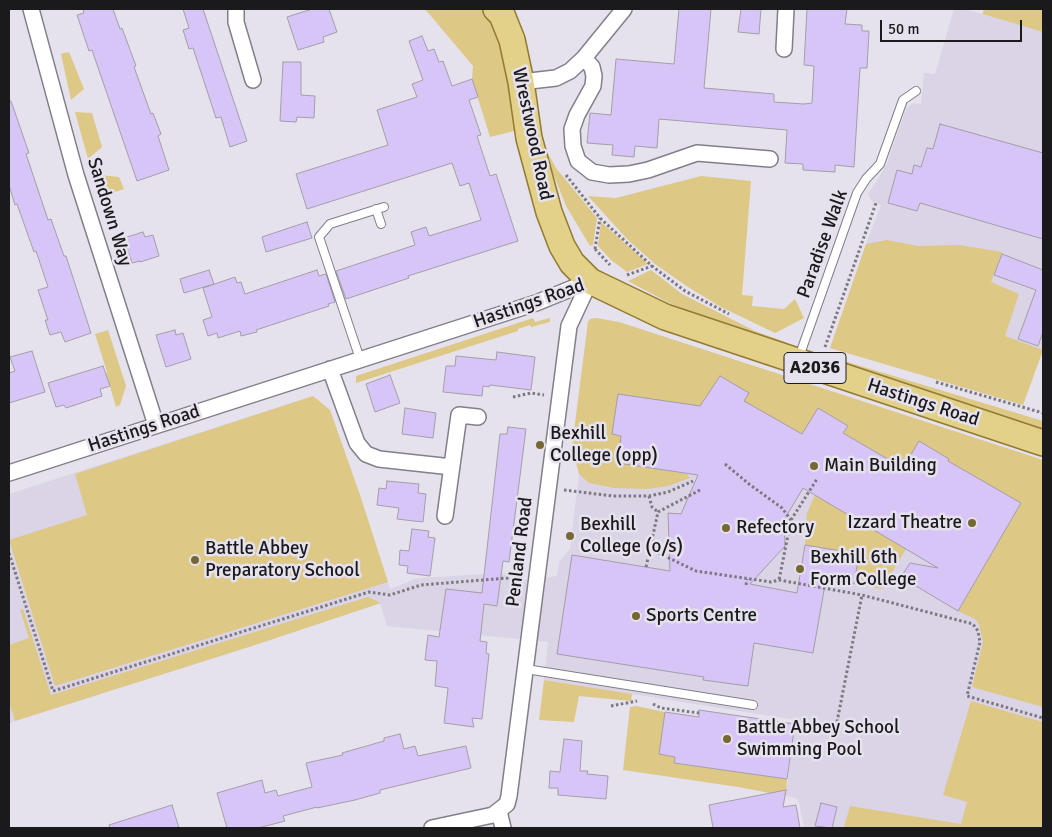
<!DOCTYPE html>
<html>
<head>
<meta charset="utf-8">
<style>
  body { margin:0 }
  #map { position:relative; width:1052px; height:837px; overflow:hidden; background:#e6e2ed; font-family:Signika,sans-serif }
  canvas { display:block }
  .frame { position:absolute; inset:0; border:10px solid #1a191c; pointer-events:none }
  .scale { position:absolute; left:880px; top:20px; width:142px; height:22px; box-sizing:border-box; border:2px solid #1a191c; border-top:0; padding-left:6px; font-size:15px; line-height:18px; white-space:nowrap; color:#1a191c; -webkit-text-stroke:4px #e6e2ed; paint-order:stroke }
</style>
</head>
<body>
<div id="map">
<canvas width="1052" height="837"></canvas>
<div class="frame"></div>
<div class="scale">50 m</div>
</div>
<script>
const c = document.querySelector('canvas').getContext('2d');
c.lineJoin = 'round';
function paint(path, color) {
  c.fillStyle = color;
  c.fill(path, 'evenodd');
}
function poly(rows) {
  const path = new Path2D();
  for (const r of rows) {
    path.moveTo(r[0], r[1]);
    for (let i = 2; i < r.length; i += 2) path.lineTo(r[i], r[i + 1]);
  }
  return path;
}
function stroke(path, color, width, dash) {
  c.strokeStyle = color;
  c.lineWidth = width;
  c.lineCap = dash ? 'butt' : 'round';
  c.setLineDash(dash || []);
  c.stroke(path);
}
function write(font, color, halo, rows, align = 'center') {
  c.font = font + ' Signika,sans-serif';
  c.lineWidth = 5;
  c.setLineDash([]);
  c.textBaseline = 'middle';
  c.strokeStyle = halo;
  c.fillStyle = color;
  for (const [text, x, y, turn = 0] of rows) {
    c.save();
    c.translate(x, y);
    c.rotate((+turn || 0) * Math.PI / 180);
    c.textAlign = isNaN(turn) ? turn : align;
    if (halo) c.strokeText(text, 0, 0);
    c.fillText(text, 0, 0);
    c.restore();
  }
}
paint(poly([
  [954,9,965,9,982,14,984,9,1043,9,1043,349,1023,405,830,348,866,244,881,205,872,202,868,194,886,166,906,109,913,103,921,104,924,73,935,74],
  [596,318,619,322,1043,460,1043,828,804,828,799,803,796,798,786,796,795,720,544,680,548,642,387,626,380,603,252,646,9,723,9,494,313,396,330,410,360,495,390,589,415,579,421,578,499,573,517,573,517,581,557,576,559,562,570,549,579,474,572,447,588,322,590,319]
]), '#dad4e6');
paint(poly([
  [425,9,483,9,495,24,505,46,518,130,490,137,472,79,473,66],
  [984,9,1043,9,1043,32,983,14],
  [69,52,84,89,71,100,61,54],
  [75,112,92,113,102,147,88,159],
  [539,137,556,168,597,218,593,245,590,246,566,206],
  [92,174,119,177,124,189,100,197],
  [701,176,751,181,742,295,753,296,752,306,784,309,795,299,804,318,775,333,721,307,688,287,655,264,627,239,588,196,616,198],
  [601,222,648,264,627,272,611,260,598,246],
  [887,240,918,246,959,245,1002,252,991,282,1019,294,1005,336,1043,350,1023,405,830,348,866,244],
  [651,270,682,294,755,331,788,343,774,346,669,303,628,281],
  [533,318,535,322,550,318,550,322,531,327,530,325,518,329,518,331,356,383,356,376],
  [596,318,619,322,1043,460,1043,707,972,687,983,642,979,624,975,619,958,611,1021,503,965,471,923,542,944,468,949,459,919,441,903,468,843,433,847,425,818,408,802,434,743,401,748,393,720,376,703,401,708,407,618,395,612,434,621,436,618,463,687,474,690,478,668,486,648,489,614,488,589,483,579,474,572,447,588,322,590,319],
  [108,330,126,386,120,405,116,407,106,373,107,372,95,334],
  [821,354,1043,421,1043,433,818,361],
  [313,396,330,410,360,495,388,582,55,686,9,540,87,515,75,474],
  [815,495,906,549,882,589,854,584,805,545,807,513],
  [368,597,381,603,252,646,15,721,9,702,9,645,29,638,20,610,23,609,51,695],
  [544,680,632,694,631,701,579,696,574,722,539,720],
  [971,701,1043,722,1043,828,844,828,850,806,961,824,967,802,943,795],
  [636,706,665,712,660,754,675,757,674,763,787,779,786,796,738,787,623,770,630,707]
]), '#ddc885');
const building = poly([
  [83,9,113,9,120,29,122,28,136,66,134,67,151,114,153,113,161,134,158,136,169,170,137,181,92,50,89,51,77,15,84,13,83,9],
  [183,9,203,9,247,141,230,147,221,117,216,118,193,48,189,49,183,30,189,28,183,9],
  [312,9,329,9,337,32,323,37,324,42,298,50,287,17,312,9],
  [679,9,711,9,704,88,774,94,774,102,804,104,812,103,814,66,804,65,807,9,847,9,845,24,862,25,862,31,869,31,867,68,860,68,854,167,835,165,835,172,803,170,803,164,785,163,787,130,659,119,657,148,635,146,634,157,612,155,613,145,587,143,590,113,611,115,616,59,674,64,679,9],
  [741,9,761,9,759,34,738,32,741,9],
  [422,36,428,51,434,49,439,62,443,61,452,86,472,79,478,97,469,100,481,135,477,136,490,176,496,174,518,241,408,276,409,278,346,299,336,271,415,245,411,232,426,227,429,236,481,220,469,183,460,186,452,163,307,209,296,174,388,145,377,110,417,97,412,84,423,80,409,41,422,36],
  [283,62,301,62,301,95,315,96,314,118,297,117,296,122,280,121,283,62],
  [9,101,11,101,29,153,26,154,48,220,51,219,64,256,66,256,91,333,65,342,61,332,50,335,45,320,48,320,38,290,48,287,36,251,34,252,17,204,15,205,9,185,9,101],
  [940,124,1043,153,1043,239,920,203,917,211,888,203,897,170,912,174,914,165,921,167,927,148,933,149,940,124],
  [307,222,312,238,266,252,262,237,307,222],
  [143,232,145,237,153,235,159,256,140,262,140,261,132,263,124,238,143,232],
  [1002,254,1043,270,1043,332,1038,346,1018,339,1036,290,994,275,1002,254],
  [209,270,214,284,184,293,180,279,209,270],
  [317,270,319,276,326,274,335,302,328,304,329,306,256,330,257,332,241,336,240,331,218,338,217,333,208,336,203,320,212,317,203,288,235,277,237,283,241,282,245,294,317,270],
  [175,330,176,335,183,333,191,359,166,367,156,335,175,330],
  [32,351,45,392,9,403,9,373,15,371,10,357,32,351],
  [497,352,535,357,531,390,490,385,489,387,483,386,482,396,443,392,446,366,455,366,456,356,496,360,497,352],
  [103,366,110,386,100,389,102,396,66,408,64,405,56,407,48,383,103,366],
  [390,375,400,403,375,412,366,384,390,375],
  [720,376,749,393,744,401,802,434,818,408,848,426,843,433,903,468,919,441,949,459,948,461,1021,503,958,611,901,577,910,563,938,568,803,488,784,520,785,546,750,584,797,593,805,545,859,554,854,584,826,579,813,653,754,643,748,686,703,680,704,677,557,654,572,555,670,571,668,513,681,514,698,475,618,463,621,436,612,434,618,394,700,406,720,376],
  [405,408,436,413,433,438,402,434,405,408],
  [508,427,526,429,509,562,503,561,497,606,484,604,480,641,487,642,486,653,489,654,482,719,472,718,474,727,444,723,448,688,435,686,437,661,425,660,428,635,439,637,446,589,482,593,500,434,507,434,508,427],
  [387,481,419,484,418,493,426,494,423,522,397,519,399,508,377,505,379,488,386,489,387,481],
  [412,529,429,531,428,537,435,538,430,576,407,573,408,566,399,565,400,550,409,551,412,529],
  [699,710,795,724,787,779,674,763,675,757,659,754,665,712,699,717,699,710],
  [400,734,404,749,415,746,418,756,466,746,471,768,380,790,380,793,355,800,317,808,317,807,283,816,285,821,258,828,227,828,217,793,262,780,265,793,276,790,278,796,312,787,306,763,343,755,342,753,384,741,384,738,400,734],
  [564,739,582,741,580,771,588,771,587,774,608,776,606,799,558,795,558,788,549,788,550,771,560,772,564,739],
  [786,790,783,807,796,805,800,828,713,828,709,805,786,790],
  [821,803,837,807,832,828,815,826,821,803],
  [172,805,179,828,110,828,109,825,172,805]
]);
paint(building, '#d8c5f8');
stroke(building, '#a29ea8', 1);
const lane = poly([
  [376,209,381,224],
  [799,357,857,193,866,179,880,164,903,100,916,91],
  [360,359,319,237,330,224,384,207],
  [526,669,753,705]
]);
const street = poly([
  [31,9,76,175,156,425],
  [236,9,236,22,253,80],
  [784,49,786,9],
  [584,58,592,67,594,76,593,86,577,115,572,129,573,146,578,161,592,172,609,175,629,174,648,170,697,153,770,159],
  [521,82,556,78,570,71,584,58,624,9],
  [330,369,357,443,366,454,379,459,452,467],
  [9,473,536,303,590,281],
  [445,516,459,415,478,417],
  [499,811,503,828],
  [432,828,493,815,507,804,509,796,569,326,590,281]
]);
const primary = poly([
  [496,9,502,15,512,40,521,82,529,138,549,212,562,246,572,263,590,281,665,317,1043,443]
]);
stroke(lane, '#827f88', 10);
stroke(street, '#827f88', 18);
stroke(primary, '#917b30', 28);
stroke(poly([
  [566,175,600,218,652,266,685,291,729,314],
  [595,249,610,265],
  [595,249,600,218],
  [627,275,652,266],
  [825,347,876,203],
  [936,382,1043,413],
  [513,397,531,393,544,395],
  [725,464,749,484,782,508,791,520,779,580],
  [564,490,613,496,649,496,668,492,693,481],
  [700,490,658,512,650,549,696,571,771,582,779,580,862,595,973,624,978,631,980,642,967,696,1043,718],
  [649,496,652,507,658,512],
  [791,520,817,479],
  [9,553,53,691,369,592,390,595,421,585,520,577],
  [646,567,650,549],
  [746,585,747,579],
  [653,704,661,708,699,713],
  [611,706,637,701],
  [837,722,862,595]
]), '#7b787f', 3, [2.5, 2.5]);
stroke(lane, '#fff', 8);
stroke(street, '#fff', 15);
stroke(primary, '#e3d089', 25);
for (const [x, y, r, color] of [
  [540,445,5,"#766734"],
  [814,466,5,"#766734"],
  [972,523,5,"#766734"],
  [726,528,5,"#766734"],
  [570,536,5,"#766734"],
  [195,560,5,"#766734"],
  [800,569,5,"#766734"],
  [636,616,5,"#766734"],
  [727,739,5,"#766734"]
]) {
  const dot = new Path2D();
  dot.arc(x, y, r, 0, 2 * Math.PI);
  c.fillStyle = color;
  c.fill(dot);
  stroke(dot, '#e6e2ed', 2);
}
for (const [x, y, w] of [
  [815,368,62]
]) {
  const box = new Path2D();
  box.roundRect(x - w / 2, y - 15.5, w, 31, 4);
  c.fillStyle = '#e6e2ed';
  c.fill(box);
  stroke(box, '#1a191c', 1);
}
write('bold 18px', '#1a191c', null, [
  ["A2036",815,368]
]);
write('19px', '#1a191c', '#e6e2ed', [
  ["Wrestwood Road",532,134,78],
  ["Sandown Way",109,212,73],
  ["Paradise Walk",823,244,-70],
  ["Hastings Road",529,304,-19],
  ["Hastings Road",923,403,18],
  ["Hastings Road",144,429,-18],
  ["Penland Road",520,552,-83]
]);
write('19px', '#1a191c', '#e6e2ed', [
  ["Bexhill",550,434],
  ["College (opp)",550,456],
  ["Main Building",824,466],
  ["Izzard Theatre",962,523,"right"],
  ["Bexhill",580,525],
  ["College (o/s)",580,547],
  ["Refectory",736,528],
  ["Battle Abbey",205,549],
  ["Preparatory School",205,571],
  ["Bexhill 6th",810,558],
  ["Form College",810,580],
  ["Sports Centre",646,616],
  ["Battle Abbey School",737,728],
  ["Swimming Pool",737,750]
], 'left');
</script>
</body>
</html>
